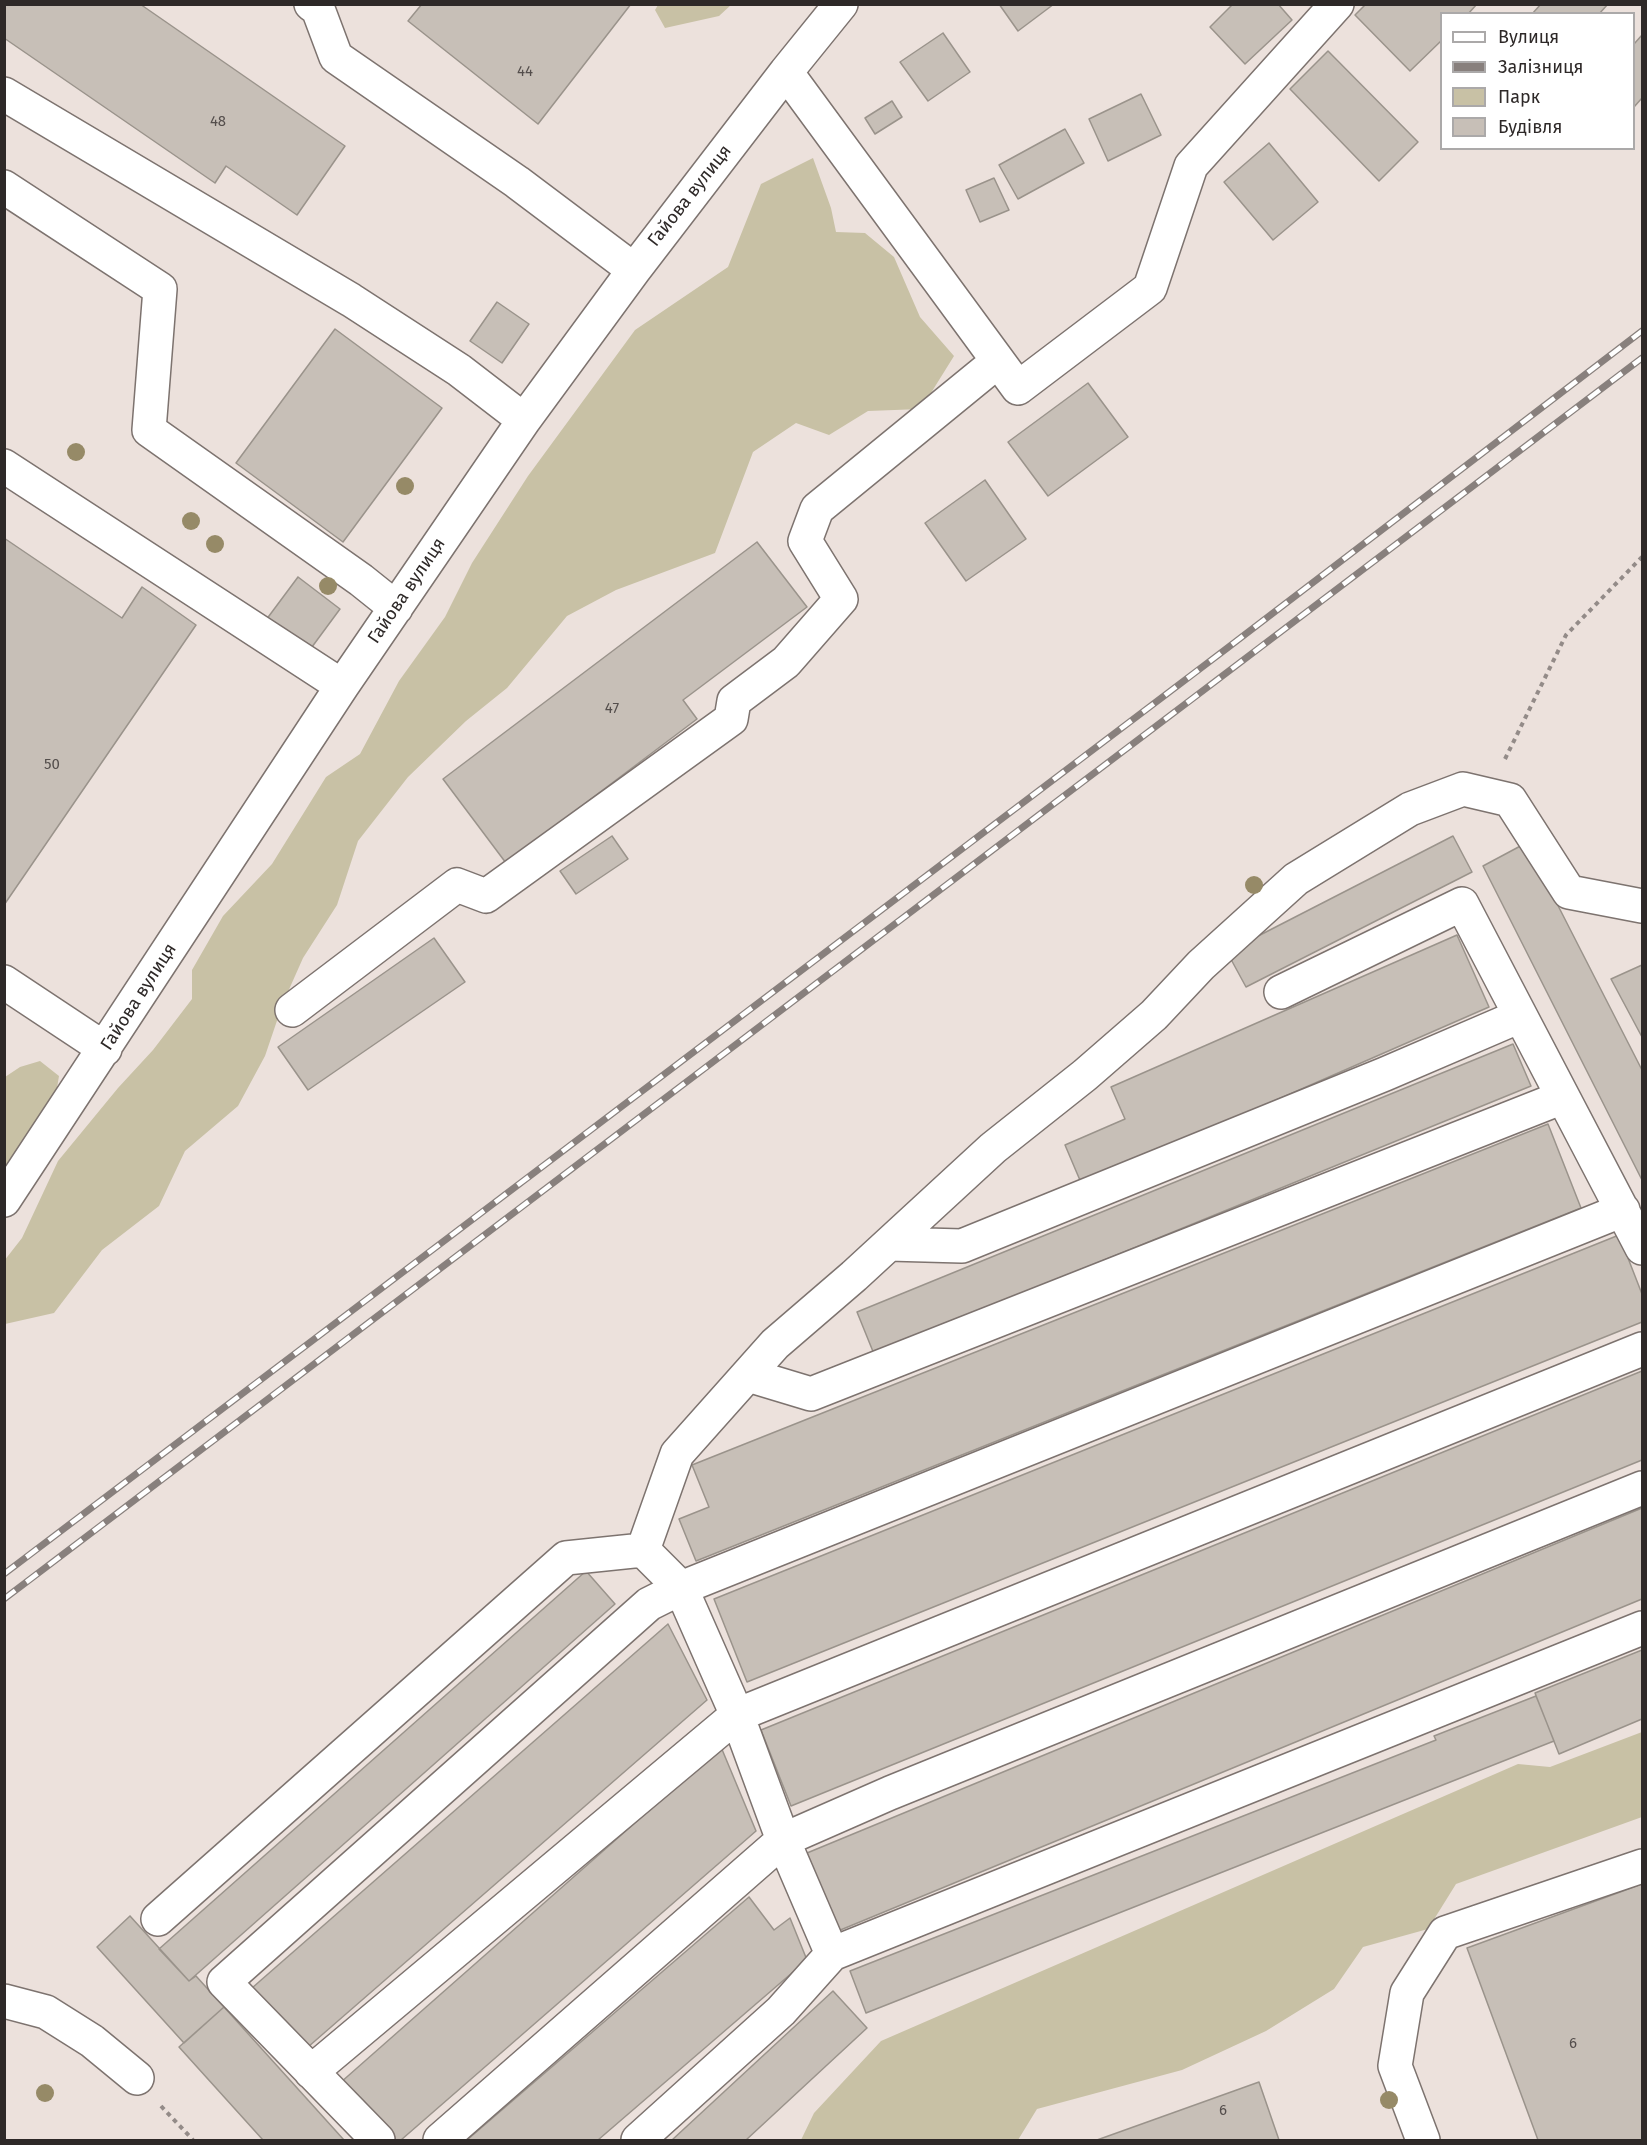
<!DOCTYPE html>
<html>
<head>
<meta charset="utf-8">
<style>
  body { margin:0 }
  #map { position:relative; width:1647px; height:2145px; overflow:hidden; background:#ece1dc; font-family:"Fira Sans",sans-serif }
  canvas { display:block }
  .frame { position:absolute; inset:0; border:6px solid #2e2928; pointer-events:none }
  .legend { position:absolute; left:1440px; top:12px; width:195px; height:138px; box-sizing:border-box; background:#fff; border:2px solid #aba9a9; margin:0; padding:8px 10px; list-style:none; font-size:18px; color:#2e2928 }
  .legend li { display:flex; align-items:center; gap:12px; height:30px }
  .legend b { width:30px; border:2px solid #aba9a9 }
</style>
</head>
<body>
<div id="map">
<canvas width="1647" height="2145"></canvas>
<div class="frame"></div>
<ul class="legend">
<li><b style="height:8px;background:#fff"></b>Вулиця</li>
<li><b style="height:8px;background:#88807d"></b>Залізниця</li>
<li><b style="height:16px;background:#c8c1a5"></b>Парк</li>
<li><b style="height:16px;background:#c7bfb7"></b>Будівля</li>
</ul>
</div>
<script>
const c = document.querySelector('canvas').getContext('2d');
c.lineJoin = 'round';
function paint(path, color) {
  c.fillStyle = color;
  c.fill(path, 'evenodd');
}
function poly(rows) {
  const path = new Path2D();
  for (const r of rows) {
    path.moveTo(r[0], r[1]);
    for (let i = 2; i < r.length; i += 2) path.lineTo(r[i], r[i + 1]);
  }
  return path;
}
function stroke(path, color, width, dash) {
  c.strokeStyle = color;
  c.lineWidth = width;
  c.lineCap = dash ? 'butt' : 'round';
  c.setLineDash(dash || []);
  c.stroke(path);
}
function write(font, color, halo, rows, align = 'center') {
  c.font = font + ' "Fira Sans",sans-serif';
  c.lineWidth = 4.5;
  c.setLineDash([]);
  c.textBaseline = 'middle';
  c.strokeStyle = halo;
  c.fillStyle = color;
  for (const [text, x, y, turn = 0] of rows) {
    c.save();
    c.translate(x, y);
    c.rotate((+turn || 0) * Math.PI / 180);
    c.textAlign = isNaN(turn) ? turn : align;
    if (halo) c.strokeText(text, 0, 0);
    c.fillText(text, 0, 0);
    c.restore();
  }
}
paint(poly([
  [658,5,658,4,731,5,719,16,665,28,655,10],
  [813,158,831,208,836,232,865,233,894,257,920,317,954,356,921,409,868,411,829,435,796,423,753,452,715,553,616,590,567,616,507,688,466,721,408,777,358,841,337,905,303,958,283,1003,265,1056,238,1106,185,1151,159,1206,102,1250,54,1313,5,1324,4,1261,22,1238,58,1161,118,1088,153,1050,192,999,192,970,223,916,272,864,326,777,360,754,399,681,445,617,472,563,528,476,635,330,728,267,761,184],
  [40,1061,59,1076,49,1135,5,1207,5,1077,20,1067],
  [1642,1732,1642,1817,1456,1884,1428,1929,1363,1947,1334,1989,1266,2031,1182,2070,1037,2109,1018,2140,801,2140,814,2113,881,2041,1518,1764,1550,1767]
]), '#c8c1a5');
const building = poly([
  [4,4,140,4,345,146,297,215,226,166,215,183,4,38,4,4],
  [422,4,631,4,538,124,408,21,422,4],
  [999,4,1054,4,1018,31,999,4],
  [1233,4,1278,4,1292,20,1245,64,1210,27,1233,4],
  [1366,4,1477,4,1468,14,1442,14,1442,40,1410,71,1355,15,1366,4],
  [1541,4,1608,4,1599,14,1532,14,1541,4],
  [943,33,970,72,928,101,900,62,943,33],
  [1642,35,1642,98,1634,107,1634,44,1642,35],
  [1328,51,1418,142,1379,181,1290,89,1328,51],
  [1141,94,1161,135,1108,161,1089,119,1141,94],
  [892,101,902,117,875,134,865,118,892,101],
  [1065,129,1084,163,1018,199,999,165,1065,129],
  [1269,143,1318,202,1273,240,1224,182,1269,143],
  [994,178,1009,210,980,222,966,190,994,178],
  [497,302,529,324,502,363,470,341,497,302],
  [335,329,442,408,343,542,236,463,335,329],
  [1088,383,1128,437,1048,496,1008,442,1088,383],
  [985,480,1026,539,966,581,925,523,985,480],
  [4,538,122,618,142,587,196,625,4,905,4,538],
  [757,542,807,607,683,700,697,719,506,863,443,779,757,542],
  [298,577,340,609,309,651,266,620,298,577],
  [612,836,628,859,576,894,560,871,612,836],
  [1453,836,1472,872,1246,987,1227,952,1453,836],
  [1526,843,1642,1070,1642,1180,1483,866,1526,843],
  [1457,935,1489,1007,1082,1185,1065,1145,1125,1119,1111,1087,1457,935],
  [434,938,465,982,308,1090,278,1047,434,938],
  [1642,965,1642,1037,1611,979,1642,965],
  [1513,1044,1531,1086,874,1354,857,1312,1513,1044],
  [1548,1124,1581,1208,696,1561,679,1519,709,1507,692,1465,1548,1124],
  [1619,1235,1642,1294,1642,1322,747,1682,714,1599,1619,1235],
  [1642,1371,1642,1460,791,1806,761,1730,1642,1371],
  [1642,1508,1642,1599,838,1931,807,1853,1642,1508],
  [586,1571,615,1604,189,1981,159,1949,586,1571],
  [668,1624,707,1700,308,2047,252,1988,668,1624],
  [1642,1650,1642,1719,1559,1754,1535,1693,1642,1650],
  [1536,1696,1554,1741,866,2013,850,1971,1436,1740,1434,1736,1536,1696],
  [721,1747,756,1831,401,2140,396,2140,340,2083,721,1747],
  [1642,1884,1642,2140,1538,2140,1467,1948,1642,1884],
  [749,1897,774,1930,790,1918,807,1960,598,2140,467,2140,749,1897],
  [130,1916,189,1981,196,1976,224,2007,184,2043,97,1947,130,1916],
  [833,1991,867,2028,746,2140,672,2140,833,1991],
  [224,2007,344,2140,263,2140,179,2047,224,2007],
  [1259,2082,1279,2140,1097,2140,1259,2082]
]);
paint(building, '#c7bfb7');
stroke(building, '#9a938b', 1.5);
const minor = poly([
  [311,4,318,9,336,57,517,182,634,270],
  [786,72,1018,388,1150,288,1191,166,1337,4],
  [4,94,351,300,459,370,524,420],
  [4,187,160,289,149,430,361,580,396,608],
  [4,466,342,686],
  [4,982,105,1049],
  [1281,992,1462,904,1642,1248],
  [292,1010,457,885,486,896,731,719,734,701,786,662,841,599,805,541,817,509,998,361],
  [4,1200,342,686,524,420,634,270,786,72,841,4],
  [889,1244,962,1246,1385,1074,1520,1016],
  [748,1375,811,1394,1563,1097],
  [158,1919,566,1558,643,1550],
  [832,1954,783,1840,737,1715,681,1588,643,1550,677,1454,775,1344,854,1276,993,1148,1085,1075,1154,1015,1201,965,1296,879,1410,809,1463,789,1510,800,1569,892,1642,906],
  [4,2001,46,2012,92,2041,137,2078],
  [311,2072,737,1715,1642,1349],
  [378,2140,224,1982,649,1604,681,1588,1623,1210],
  [440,2140,783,1840,890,1793,1642,1488],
  [638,2140,781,2011,832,1954,1642,1628],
  [1423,2140,1395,2066,1407,1993,1445,1933,1642,1866]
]);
stroke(minor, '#7d736f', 36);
stroke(poly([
  [1505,759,1566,635,1642,557],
  [161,2106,193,2140]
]), '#938b88', 4, [4.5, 4.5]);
stroke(minor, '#fff', 33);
const rail = poly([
  [4,1574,1226,649,1642,331],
  [4,1599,1642,358]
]);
stroke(rail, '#88807d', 7);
stroke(rail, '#fff', 4.5, [14]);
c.fillStyle = '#968a67';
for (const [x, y] of [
  [76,452],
  [405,486],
  [191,521],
  [215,544],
  [328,586],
  [1254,885],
  [45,2093],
  [1389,2100]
]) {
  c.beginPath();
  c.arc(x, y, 9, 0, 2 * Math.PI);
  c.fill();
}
write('15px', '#544e4c', null, [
  ["44",525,72],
  ["48",218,122],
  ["47",612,709],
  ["50",52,765],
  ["6",1573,2044],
  ["6",1223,2111]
]);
write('18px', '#2e2928', '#fff', [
  ["Гайова вулиця",690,196,-52],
  ["Гайова вулиця",407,591,-56],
  ["Гайова вулиця",139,997,-57]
]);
</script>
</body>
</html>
